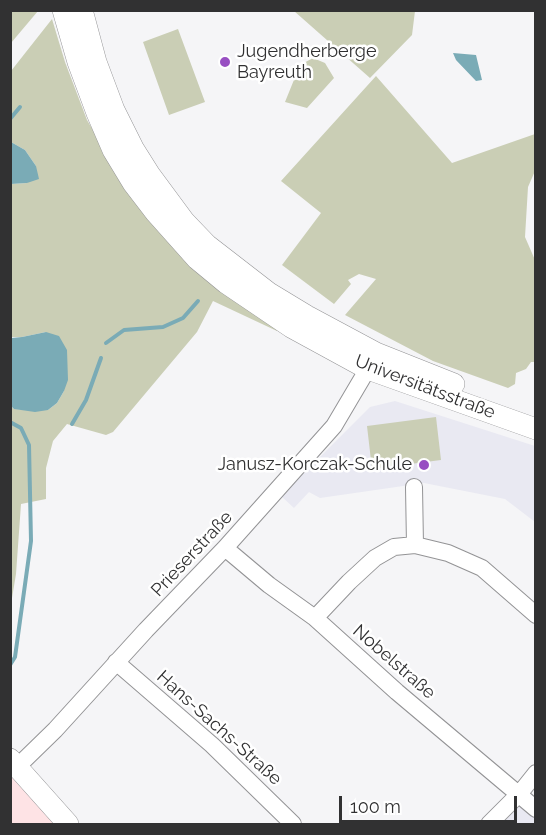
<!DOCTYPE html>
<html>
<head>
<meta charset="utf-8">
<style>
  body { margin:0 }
  #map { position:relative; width:546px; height:835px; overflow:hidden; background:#f5f5f7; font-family:Raleway,sans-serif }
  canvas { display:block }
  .frame { position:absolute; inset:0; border:12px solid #313132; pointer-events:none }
  .scale { position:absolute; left:339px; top:796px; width:178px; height:27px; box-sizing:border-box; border:3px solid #313132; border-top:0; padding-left:8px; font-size:18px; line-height:21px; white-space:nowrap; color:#313132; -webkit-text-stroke:4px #fff; paint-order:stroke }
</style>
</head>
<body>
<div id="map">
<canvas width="546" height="835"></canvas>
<div class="frame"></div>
<div class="scale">100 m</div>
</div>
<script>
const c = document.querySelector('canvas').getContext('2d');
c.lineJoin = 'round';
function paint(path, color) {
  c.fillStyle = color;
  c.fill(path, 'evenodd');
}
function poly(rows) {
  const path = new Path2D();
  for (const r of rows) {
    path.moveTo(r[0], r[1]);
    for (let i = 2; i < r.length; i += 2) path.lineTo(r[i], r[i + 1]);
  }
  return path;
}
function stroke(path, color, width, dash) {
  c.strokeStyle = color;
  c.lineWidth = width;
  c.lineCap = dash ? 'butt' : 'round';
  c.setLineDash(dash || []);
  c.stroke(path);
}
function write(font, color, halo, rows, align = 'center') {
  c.font = font + ' Raleway,sans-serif';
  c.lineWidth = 5;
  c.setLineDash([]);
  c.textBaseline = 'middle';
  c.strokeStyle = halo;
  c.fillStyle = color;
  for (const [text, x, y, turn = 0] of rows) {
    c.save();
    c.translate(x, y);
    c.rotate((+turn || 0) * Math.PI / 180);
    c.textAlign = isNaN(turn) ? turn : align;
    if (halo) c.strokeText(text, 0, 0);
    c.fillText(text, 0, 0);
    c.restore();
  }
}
paint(poly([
  [11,775,58,824,11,824]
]), '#fee3e5');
paint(poly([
  [395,401,535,446,535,522,505,499,424,483,320,498,309,492,294,508,281,496,370,407],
  [519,797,535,811,535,824,491,824]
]), '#e9e9f2');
paint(poly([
  [11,10,38,11,11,43,10,11],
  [294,11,415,11,412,35,370,78],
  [52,19,65,62,87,120,127,188,278,329,277,331,213,301,197,332,113,432,106,435,67,424,53,441,46,468,46,499,21,504,16,574,11,604,11,406,14,409,48,410,57,403,64,391,46,332,22,337,10,337,11,184,27,183,36,166,25,150,11,142,11,71],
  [178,29,205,102,169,115,143,42],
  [313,58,325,63,334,78,307,108,285,102,300,65],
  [376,76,452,163,535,134,535,171,528,187,525,237,535,260,535,362,531,362,526,369,516,373,515,384,508,388,433,361,345,315,376,279,359,274,348,280,351,284,334,304,282,265,321,213,281,181],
  [436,417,441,460,372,469,367,426]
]), '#caceb5');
paint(poly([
  [453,53,476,55,482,80,476,81,456,60],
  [11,142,25,150,36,166,39,179,27,183,11,184],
  [46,332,59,336,67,350,68,380,64,391,57,403,48,410,35,412,14,409,11,406,11,338,22,337]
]), '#7aabb6');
stroke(poly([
  [10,119,20,107],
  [106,343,124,330,163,327,183,318,198,301],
  [10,422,21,428,29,445,31,541,15,657,10,665],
  [72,424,86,400,101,358]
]), '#7aabb6', 4);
const minor = poly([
  [414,487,415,545],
  [225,548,269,585,315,618,397,692,536,809],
  [315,618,349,582,375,558,394,547,415,545,448,553,482,568,536,615],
  [116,662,212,745,293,824],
  [17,767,55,730,146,630,225,548,334,426,373,360],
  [489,824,520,793,536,773]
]);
const major = poly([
  [63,10,78,62,97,113,113,150,133,183,156,213,197,259,226,283,291,327,368,369,536,429],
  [82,10,96,62,114,110,133,148,150,175,184,221,207,245,269,293,307,316,376,353,454,384],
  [10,759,68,824]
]);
stroke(minor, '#939395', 18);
stroke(major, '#939395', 22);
stroke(minor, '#fff', 16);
stroke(major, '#fff', 21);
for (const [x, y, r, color] of [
  [225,62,6,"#984fc2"],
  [424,465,6,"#984fc2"]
]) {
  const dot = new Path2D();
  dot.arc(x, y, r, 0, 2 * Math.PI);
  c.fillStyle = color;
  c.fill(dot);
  stroke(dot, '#fff', 2);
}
write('18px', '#313132', '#fff', [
  ["Jugendherberge",237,52],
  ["Bayreuth",237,73],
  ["Janusz-Korczak-Schule",412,465,"right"]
], 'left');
write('18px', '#313132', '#fff', [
  ["Universitätsstraße",425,387,21],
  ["Prieserstraße",192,554,-47],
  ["Nobelstraße",394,662,41],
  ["Hans-Sachs-Straße",219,728,42]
]);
</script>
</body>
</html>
